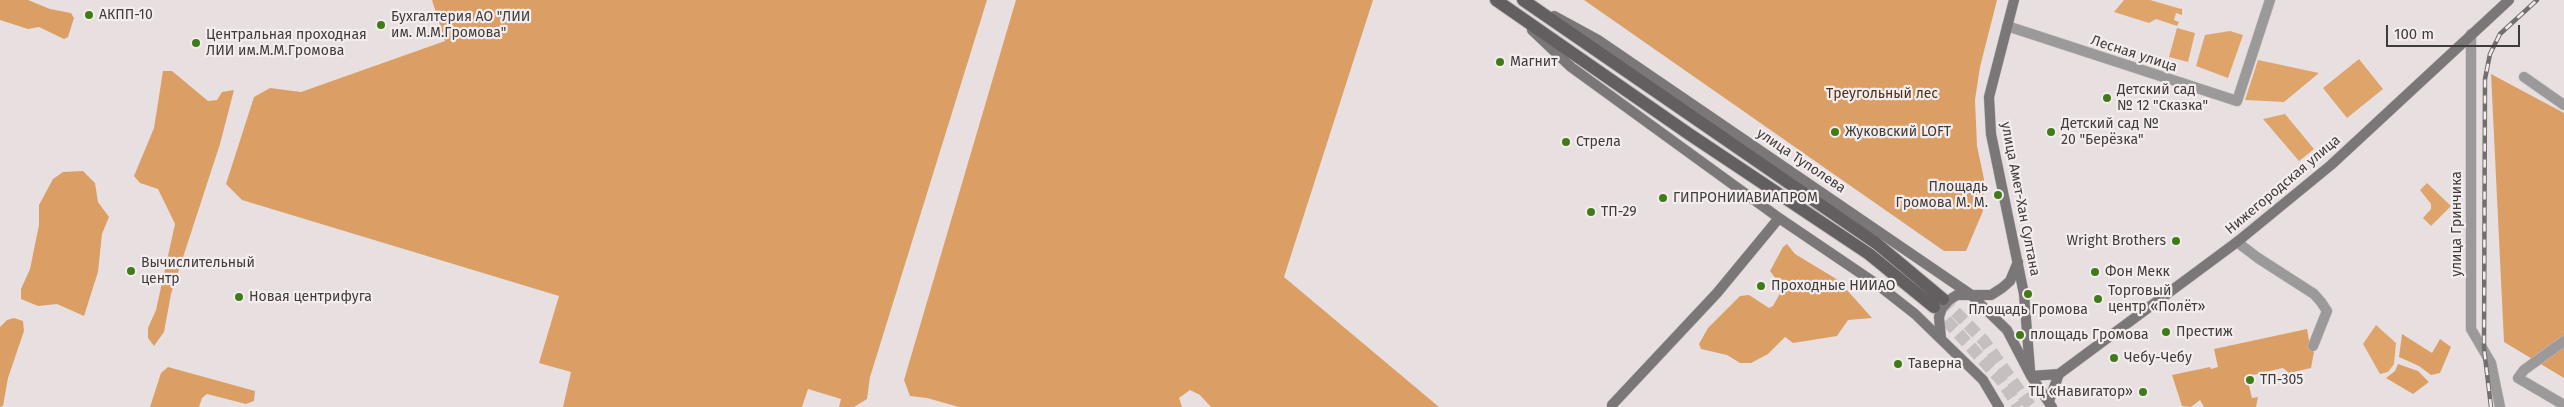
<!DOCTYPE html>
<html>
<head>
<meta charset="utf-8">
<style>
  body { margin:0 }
  #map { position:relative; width:2564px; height:407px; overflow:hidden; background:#e8e0e0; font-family:"Fira Sans",sans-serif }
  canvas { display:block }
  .scale { position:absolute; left:2386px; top:25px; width:134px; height:22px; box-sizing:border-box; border:2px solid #3f3c3c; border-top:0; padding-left:6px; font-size:15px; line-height:18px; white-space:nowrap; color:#3f3c3c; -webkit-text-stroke:4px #f5eded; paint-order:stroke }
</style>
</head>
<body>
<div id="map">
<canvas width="2564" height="407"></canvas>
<div class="scale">100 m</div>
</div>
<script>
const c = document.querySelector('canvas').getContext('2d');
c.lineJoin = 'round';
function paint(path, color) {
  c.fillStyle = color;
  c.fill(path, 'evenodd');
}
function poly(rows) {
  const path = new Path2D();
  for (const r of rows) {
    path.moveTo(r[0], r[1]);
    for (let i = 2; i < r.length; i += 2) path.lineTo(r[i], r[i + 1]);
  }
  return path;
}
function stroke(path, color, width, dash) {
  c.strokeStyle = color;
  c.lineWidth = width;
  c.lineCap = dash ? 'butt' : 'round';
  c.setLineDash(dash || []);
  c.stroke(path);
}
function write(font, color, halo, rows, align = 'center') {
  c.font = font + ' "Fira Sans",sans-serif';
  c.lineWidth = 4.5;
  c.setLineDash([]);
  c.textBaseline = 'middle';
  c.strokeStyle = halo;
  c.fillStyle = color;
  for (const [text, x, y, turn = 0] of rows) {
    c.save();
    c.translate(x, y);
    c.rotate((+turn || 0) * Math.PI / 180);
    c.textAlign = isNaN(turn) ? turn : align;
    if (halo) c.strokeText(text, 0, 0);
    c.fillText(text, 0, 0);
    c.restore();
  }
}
paint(poly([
  [2124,0,2150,0,2181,9,2182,8,2182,15,2176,13,2174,20,2179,22,2177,26,2156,19,2149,23,2114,12],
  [2177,28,2195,33,2188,62,2169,57],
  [2230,31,2243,35,2228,78,2196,66,2205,35],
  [2359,59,2383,89,2347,118,2323,88],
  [2258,60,2319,73,2284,102,2245,100],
  [2285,114,2314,149,2299,161,2263,119],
  [2427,183,2451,206,2431,226,2423,218,2431,209,2431,204,2420,190],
  [2376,325,2396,343,2394,364,2388,372,2380,374,2363,344]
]), '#dfa46a');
paint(poly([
  [0,0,28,0,50,9,71,13,74,18,68,37,64,39,39,27,28,29,0,20],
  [432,0,987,0,870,377,867,399,854,407,839,407,841,399,808,389,802,407,563,407,571,372,539,363,559,296,242,200,226,184,254,97,270,88,301,92,445,41],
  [1016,0,1373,0,1284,277,1439,407,1211,407,1200,395,1190,390,1179,398,1182,407,959,407,927,398,910,396,904,380],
  [1584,0,1997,0,1980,67,1975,100,1977,146,1984,179,1983,211,1966,251,1944,251],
  [163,71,172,71,208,101,217,100,222,92,234,90,220,144,171,294,164,332,154,346,148,338,148,328,156,310,175,224,158,189,140,183,134,176,154,128],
  [2491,74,2564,113,2564,378,2504,342],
  [83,171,95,183,98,202,109,217,102,234,98,272,84,316,57,304,38,306,21,299,21,289,30,269,39,225,39,205,53,179,63,172],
  [1787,244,1795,254,1838,280,1872,318,1848,320,1837,336,1793,343,1785,337,1768,354,1751,363,1740,363,1727,355,1701,349,1699,344,1708,328,1740,296,1749,295,1769,308,1773,306,1783,288,1770,271,1783,247],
  [14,318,23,321,24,331,8,378,3,406,0,407,0,327,7,320],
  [2307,329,2310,346,2314,352,2311,368,2289,373,2283,368,2244,377,2246,385,2257,383,2249,386,2252,398,2258,397,2256,407,2204,407,2200,400,2191,407,2182,406,2172,375,2210,367,2211,369,2218,367,2214,349],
  [2402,334,2432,353,2440,339,2451,347,2440,373,2431,375,2419,366,2399,357],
  [2398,364,2418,371,2429,382,2413,394,2386,378,2395,371],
  [168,367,255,391,254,401,246,404,207,394,202,398,199,407,150,407,161,373]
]), '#db9f65');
stroke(poly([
  [1943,299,1984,341,2031,407],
  [1934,307,2001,380,2019,407]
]), '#c6bfbf', 12, [12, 6]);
const street = poly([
  [2007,26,2237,101,2270,0],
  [2471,34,2471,329,2491,363,2500,407],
  [2524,77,2564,105],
  [2237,242,2258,258,2314,294,2321,302,2327,311,2313,346],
  [2564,341,2524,370,2518,378,2564,405]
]);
const secondary = poly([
  [2014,0,1989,97,1991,134,2024,294,2030,370],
  [1554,16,1598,40,1970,294,2007,330,2031,376,2052,407],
  [1532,30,1571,67,1779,218,1878,285,1915,314,1983,380,1999,407],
  [1941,339,1939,317,1942,308,1949,300,1957,295,1991,295,2002,288,2010,281,2018,262],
  [2031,376,2059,374,2237,242,2331,165,2509,0],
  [2049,401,2059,374],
  [1612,407,1612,405,1717,293,1779,218]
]);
const primary = poly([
  [1496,0,1689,134,1869,254,1934,307],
  [1523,0,1876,243,1943,299]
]);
stroke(street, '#c3bcbc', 11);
stroke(secondary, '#c3bcbc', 11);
stroke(primary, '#c3bcbc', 14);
stroke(street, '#9c999a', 10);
stroke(secondary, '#7b7678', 10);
stroke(primary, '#635e60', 12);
const rail = poly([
  [2491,407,2484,348,2485,79,2490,54,2500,34,2537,0]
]);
stroke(rail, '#746f6f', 4.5);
stroke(rail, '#f5eded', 2.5, [8]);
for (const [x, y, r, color] of [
  [89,15,5,"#3f7c19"],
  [381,25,5,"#3f7c19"],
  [196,43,5,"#3f7c19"],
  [1500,62,5,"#3f7c19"],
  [2107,98,5,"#3f7c19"],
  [1835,132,5,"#3f7c19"],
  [2051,132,5,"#3f7c19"],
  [1566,142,5,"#3f7c19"],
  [1998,195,5,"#3f7c19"],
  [1663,198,5,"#3f7c19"],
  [1591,212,5,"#3f7c19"],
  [2176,241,5,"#3f7c19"],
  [131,271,5,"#3f7c19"],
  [2095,272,5,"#3f7c19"],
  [1761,286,5,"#3f7c19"],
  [2028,294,5,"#3f7c19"],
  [239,297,5,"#3f7c19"],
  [2098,299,5,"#3f7c19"],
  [2166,332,5,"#3f7c19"],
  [2020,335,5,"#3f7c19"],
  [2114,358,5,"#3f7c19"],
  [1898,364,5,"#3f7c19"],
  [2250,380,5,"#3f7c19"],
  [2143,392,5,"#3f7c19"]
]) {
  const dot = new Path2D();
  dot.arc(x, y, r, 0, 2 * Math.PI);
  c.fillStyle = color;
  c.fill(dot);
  stroke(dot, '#f5eded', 2);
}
write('14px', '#3f3c3c', '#f5eded', [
  ["АКПП-10",99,15],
  ["Бухгалтерия АО \"ЛИИ",391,17],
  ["им. М.М.Громова\"",391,33],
  ["Центральная проходная",206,35],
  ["ЛИИ им.М.М.Громова",206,51],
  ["Магнит",1510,62],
  ["Детский сад",2117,90],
  ["№ 12 \"Сказка\"",2117,106],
  ["Детский сад №",2061,124],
  ["20 \"Берёзка\"",2061,140],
  ["Жуковский LOFT",1845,132],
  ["Стрела",1576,142],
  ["Площадь",1988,187,"right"],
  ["Громова М. М.",1988,203,"right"],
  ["ГИПРОНИИАВИАПРОМ",1673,198],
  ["ТП-29",1601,212],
  ["Wright Brothers",2166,241,"right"],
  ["Вычислительный",141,263],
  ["центр",141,279],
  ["Фон Мекк",2105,272],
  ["Проходные НИИАО",1771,286],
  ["Торговый",2108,291],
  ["центр «Полёт»",2108,307],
  ["Новая центрифуга",249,297],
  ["Площадь Громова",2028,310,"center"],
  ["Престиж",2176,332],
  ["площадь Громова",2030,335],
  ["Чебу-Чебу",2124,358],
  ["Таверна",1908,364],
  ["ТП-305",2260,380],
  ["ТЦ «Навигатор»",2133,392,"right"]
], 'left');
write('14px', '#3f3c3c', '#f5eded', [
  ["Лесная улица",2134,54,18],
  ["улица Туполева",1801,161,34],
  ["Нижегородская улица",2283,185,-40],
  ["улица Амет-Хан Султана",2020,199,79],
  ["улица Гринчика",2457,224,-90]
]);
write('14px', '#4b3218', '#f5eded', [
  ["Треугольный лес",1882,94]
]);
</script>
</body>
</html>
